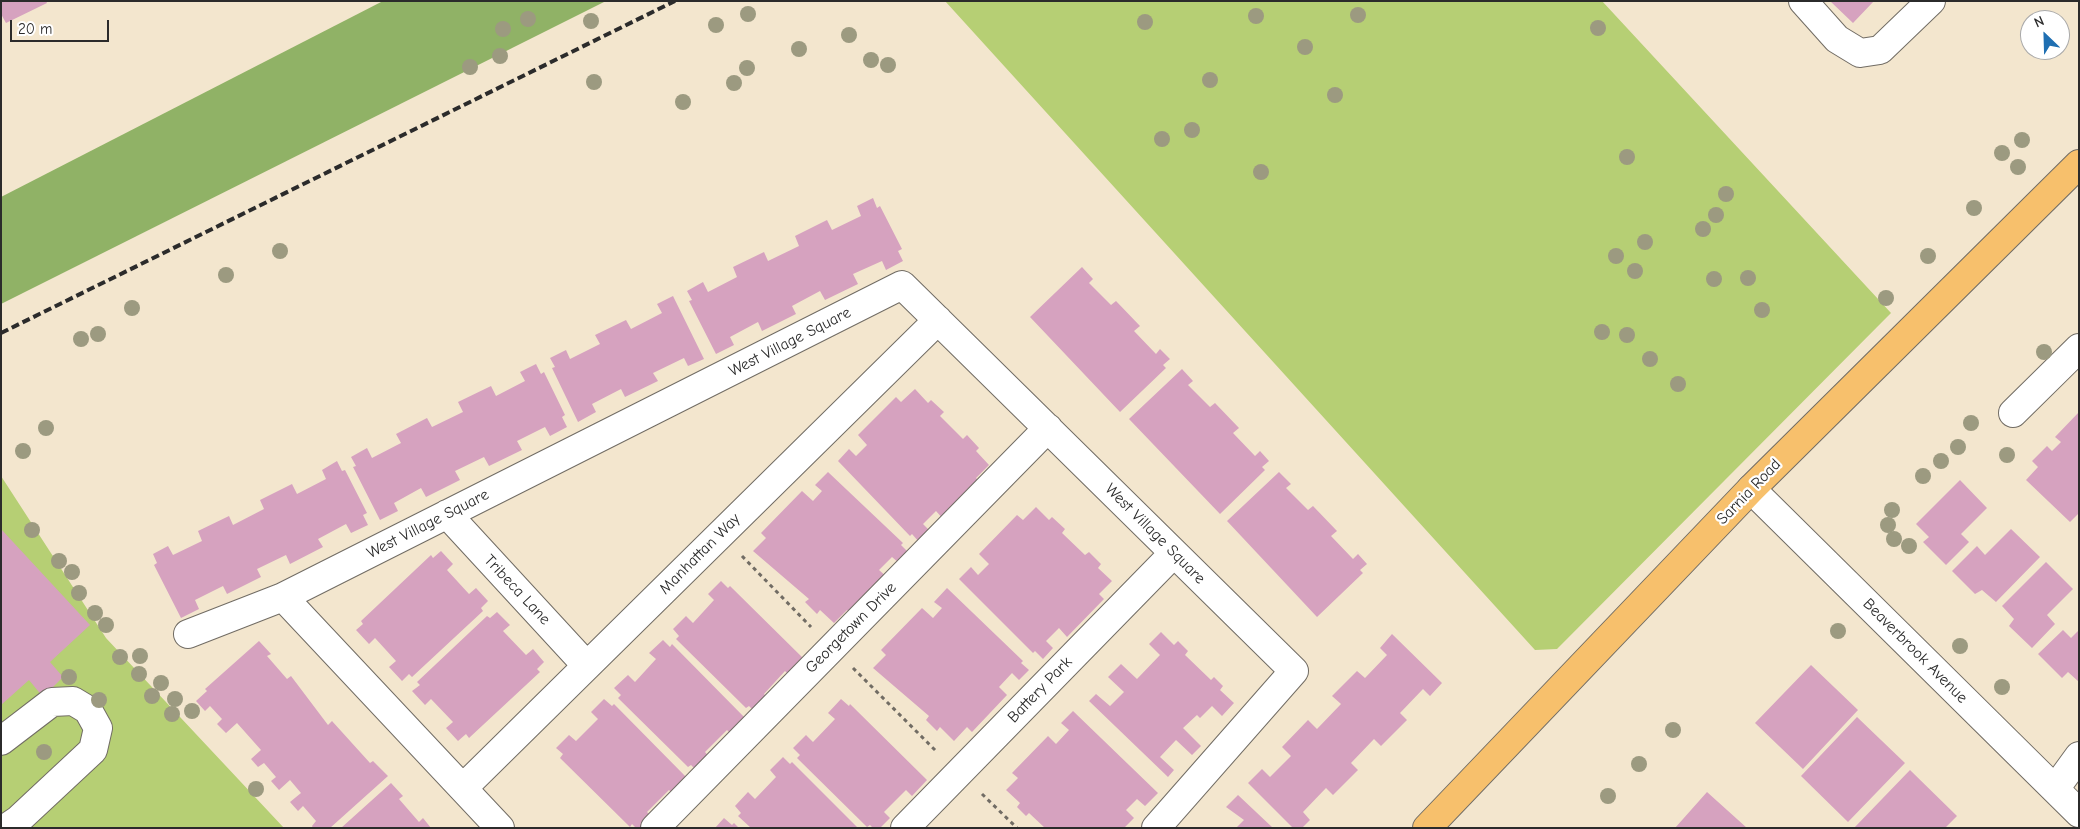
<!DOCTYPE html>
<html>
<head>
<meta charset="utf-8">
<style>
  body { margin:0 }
  #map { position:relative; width:2080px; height:829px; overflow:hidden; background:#f3e6ce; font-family:"Comic Neue",sans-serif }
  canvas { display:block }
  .frame { position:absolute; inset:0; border:2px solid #2b2b2b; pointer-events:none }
  .north { position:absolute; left:2020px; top:10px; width:50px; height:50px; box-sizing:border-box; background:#fff; border:1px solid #aaa; border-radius:50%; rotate:336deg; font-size:14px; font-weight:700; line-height:20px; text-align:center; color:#2b2b2b }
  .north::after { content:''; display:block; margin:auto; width:18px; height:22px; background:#1f6fb2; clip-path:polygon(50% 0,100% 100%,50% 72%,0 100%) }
  .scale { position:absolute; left:10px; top:20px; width:99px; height:22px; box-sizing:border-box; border:2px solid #2b2b2b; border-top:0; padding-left:6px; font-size:15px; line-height:18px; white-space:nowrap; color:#2b2b2b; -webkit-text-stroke:4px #fff; paint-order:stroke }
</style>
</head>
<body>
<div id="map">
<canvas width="2080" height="829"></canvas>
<div class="frame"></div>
<div class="north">N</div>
<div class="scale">20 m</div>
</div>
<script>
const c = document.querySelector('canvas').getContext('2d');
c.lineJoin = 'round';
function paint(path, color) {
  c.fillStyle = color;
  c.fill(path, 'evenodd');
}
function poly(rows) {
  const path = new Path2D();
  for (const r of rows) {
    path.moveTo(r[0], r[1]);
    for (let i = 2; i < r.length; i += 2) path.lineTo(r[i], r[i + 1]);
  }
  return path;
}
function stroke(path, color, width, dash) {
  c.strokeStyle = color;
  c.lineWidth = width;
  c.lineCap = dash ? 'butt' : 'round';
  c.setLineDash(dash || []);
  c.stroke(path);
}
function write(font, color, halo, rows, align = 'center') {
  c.font = font + ' "Comic Neue",sans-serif';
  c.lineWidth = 4.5;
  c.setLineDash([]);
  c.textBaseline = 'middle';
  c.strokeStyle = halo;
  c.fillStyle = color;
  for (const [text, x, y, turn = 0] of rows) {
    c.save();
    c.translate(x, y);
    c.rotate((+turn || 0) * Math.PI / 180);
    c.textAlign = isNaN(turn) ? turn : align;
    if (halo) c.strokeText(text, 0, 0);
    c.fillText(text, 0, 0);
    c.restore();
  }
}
paint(poly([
  [945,1,1602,1,1891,313,1557,649,1535,650],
  [1,476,106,638,284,828,1,828]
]), '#b6cf74');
paint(poly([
  [383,1,606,1,1,304,1,197]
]), '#90b266');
paint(poly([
  [1,1,46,1,47,3,6,23,1,14],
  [1830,1,1874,1,1853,23],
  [873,198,877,208,880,206,902,249,898,251,903,261,886,270,882,261,853,274,858,284,825,300,820,291,792,306,796,314,762,331,758,322,730,337,734,345,716,354,689,301,692,300,687,291,703,282,708,292,737,277,733,267,764,252,768,261,799,246,795,236,827,220,832,230,861,216,857,206],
  [1082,267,1093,279,1089,283,1111,305,1116,301,1140,326,1134,331,1156,354,1160,349,1170,359,1163,365,1166,368,1120,412,1030,317],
  [673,296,704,359,688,366,684,358,653,373,658,381,625,397,621,389,592,404,596,412,578,422,552,368,555,367,550,358,566,350,570,359,600,344,595,335,626,320,631,329,662,313,657,304],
  [536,364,541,374,544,372,565,415,562,417,567,427,550,436,545,427,517,441,522,450,489,466,484,457,455,471,460,480,426,497,421,488,394,503,398,511,380,520,353,467,356,466,351,457,367,448,372,458,401,443,396,434,427,418,432,427,463,412,458,402,491,386,496,396,525,381,520,372],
  [1182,369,1193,381,1188,385,1210,407,1215,403,1239,428,1233,433,1255,456,1260,451,1269,461,1262,467,1265,470,1220,514,1129,419],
  [915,389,928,403,931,400,944,412,940,416,963,439,967,435,979,448,976,451,989,465,976,478,981,483,944,520,936,511,923,524,930,531,919,542,912,534,910,536,838,461,849,449,856,456,867,445,858,435,896,397,901,402],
  [2079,412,2079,513,2070,522,2026,480,2038,467,2032,461,2047,446,2052,451,2061,442,2055,437],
  [337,461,342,471,345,470,367,513,363,515,368,525,351,533,346,524,318,539,323,547,290,564,286,555,257,569,261,577,227,594,223,586,195,600,199,609,181,618,154,565,157,563,153,554,168,546,173,555,202,541,198,531,229,516,233,525,264,509,260,500,292,484,297,494,326,479,322,470],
  [828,472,903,543,901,545,909,553,899,563,892,557,879,570,888,578,852,615,847,610,834,623,820,610,817,614,805,602,809,599,753,551,766,538,761,533,802,491,813,501,822,491,815,485],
  [1279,472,1291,484,1286,488,1308,510,1313,506,1337,531,1331,536,1353,559,1358,554,1367,564,1360,570,1363,573,1317,617,1227,521],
  [1960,480,1987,508,1961,534,1969,542,1946,565,1923,542,1929,537,1916,524],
  [1036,507,1049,520,1052,517,1065,529,1062,533,1085,555,1089,552,1101,564,1098,568,1112,581,1099,594,1104,599,1067,637,1059,628,1046,641,1053,648,1043,659,1035,651,1033,653,959,579,971,567,978,575,989,564,979,554,1017,515,1023,520],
  [1,529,90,625,50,662,63,677,43,697,29,680,1,705],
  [2011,529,2040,557,1996,602,1982,590,1975,594,1952,571,1977,546,1985,555],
  [441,551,453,564,447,570,469,594,476,588,488,601,481,608,483,611,412,677,409,674,402,681,389,667,396,661,375,638,369,644,356,630,363,624,361,621,431,555,433,558],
  [2046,562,2073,589,2047,615,2055,624,2032,648,2009,626,2014,619,2002,606],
  [721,581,728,588,730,586,807,662,791,677,785,671,764,694,769,700,756,713,749,706,746,708,676,639,679,636,673,629,686,616,693,623,714,600,708,594],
  [947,588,1023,661,1021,663,1029,670,1019,680,1012,673,999,687,1007,695,972,732,967,727,954,741,940,727,937,731,926,720,929,716,873,668,886,655,881,650,922,608,933,618,942,608,934,602],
  [497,612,510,625,503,631,526,655,533,649,544,662,537,669,540,672,469,738,466,734,458,741,446,728,453,722,431,699,425,705,412,691,420,685,417,682,487,616,490,618],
  [2063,630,2071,638,2079,630,2079,682,2068,672,2062,678,2038,654],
  [1161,632,1174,645,1178,641,1188,651,1185,655,1211,680,1214,677,1223,686,1220,690,1234,703,1222,716,1212,706,1200,718,1197,715,1183,728,1201,746,1192,755,1176,740,1160,757,1174,770,1168,777,1089,701,1096,694,1110,706,1124,692,1108,677,1121,664,1137,679,1160,655,1149,644],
  [1392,634,1442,683,1430,696,1423,689,1400,713,1407,720,1381,746,1374,739,1351,763,1358,770,1333,795,1326,788,1303,812,1310,820,1302,828,1293,828,1248,783,1262,769,1270,777,1291,756,1282,747,1308,720,1317,729,1341,704,1332,696,1357,671,1365,678,1387,655,1380,648],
  [663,640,670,647,672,644,748,721,733,736,727,730,705,752,711,759,698,772,691,765,688,767,618,698,621,695,614,688,628,675,635,682,656,659,649,653],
  [259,641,271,654,267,656,287,679,291,676,328,725,332,721,370,763,373,761,388,776,330,828,313,828,312,826,316,821,303,806,298,811,290,802,301,793,290,780,279,790,271,781,276,777,264,763,258,767,251,759,261,750,237,723,226,733,217,724,222,719,210,706,205,711,196,701,207,691,205,689],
  [1811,665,1858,710,1803,769,1755,723],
  [604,699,612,706,614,704,690,781,675,796,669,790,647,812,653,818,643,828,636,828,632,824,630,827,560,758,563,754,556,748,569,735,576,741,598,719,591,712],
  [841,699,849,706,850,704,927,780,912,796,906,790,884,812,890,818,880,828,873,828,870,825,867,827,797,758,800,755,793,748,806,735,813,742,835,719,828,713],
  [1073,711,1158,793,1145,806,1137,799,1126,810,1134,818,1124,828,1045,828,1029,813,1026,816,1017,807,1020,803,1006,790,1018,778,1012,773,1048,736,1056,744,1069,730,1061,723],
  [1857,717,1905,763,1848,822,1801,776],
  [783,757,790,764,792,762,858,828,751,828,738,816,741,813,735,806,748,792,755,799,776,777,770,770],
  [1910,770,1957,816,1945,828,1854,828],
  [391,783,403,796,399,799,419,822,423,818,431,828,341,828],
  [1707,792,1747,828,1675,828],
  [1238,795,1273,828,1236,828,1244,820,1226,807],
  [724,818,732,825,734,823,739,828,715,828]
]), '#d6a2bf');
const minor = poly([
  [1803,1,1837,39,1860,53,1880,50,1931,1],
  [2013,413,2079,348],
  [1751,489,2079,813],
  [447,514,587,666],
  [188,634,283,597],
  [1,741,52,702,73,701,88,710,98,728,93,750,18,820,6,828],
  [463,788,938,320],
  [2055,789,2079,756],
  [500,828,283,597,902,285,1294,671,1156,828],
  [655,828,1048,428],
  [905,828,1174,553]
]);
const major = poly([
  [1427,828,1751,489,2079,164]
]);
stroke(minor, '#716c64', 30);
stroke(major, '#716c64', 30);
stroke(poly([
  [742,556,811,627],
  [853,668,937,752],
  [982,794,1017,828]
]), '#716c64', 3, [4, 4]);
stroke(minor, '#fff', 28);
stroke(major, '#f7c06c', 28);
stroke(poly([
  [1,333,675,1]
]), '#2b2b2b', 4, [8, 4]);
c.fillStyle = '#9c9a80';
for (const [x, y] of [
  [748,14],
  [1358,15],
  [1256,16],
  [528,19],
  [591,21],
  [1145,22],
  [716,25],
  [1598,28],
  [503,29],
  [849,35],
  [1305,47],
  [799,49],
  [500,56],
  [871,60],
  [888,65],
  [470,67],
  [747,68],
  [1210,80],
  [594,82],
  [734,83],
  [1335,95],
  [683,102],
  [1192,130],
  [1162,139],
  [2022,140],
  [2002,153],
  [1627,157],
  [2018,167],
  [1261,172],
  [1726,194],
  [1974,208],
  [1716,215],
  [1703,229],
  [1645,242],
  [280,251],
  [1616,256],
  [1928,256],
  [1635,271],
  [226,275],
  [1748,278],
  [1714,279],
  [1886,298],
  [132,308],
  [1762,310],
  [1602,332],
  [98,334],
  [1627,335],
  [81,339],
  [2044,352],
  [1650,359],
  [1678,384],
  [1971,423],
  [46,428],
  [1958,447],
  [23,451],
  [2007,455],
  [1941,461],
  [1923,476],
  [1892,510],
  [1888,525],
  [32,530],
  [1894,539],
  [1909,546],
  [59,561],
  [72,572],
  [79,593],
  [95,613],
  [106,625],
  [1838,631],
  [1960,646],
  [140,656],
  [120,657],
  [139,674],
  [69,677],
  [161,683],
  [2002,687],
  [152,696],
  [175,699],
  [99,700],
  [192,711],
  [172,714],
  [1673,730],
  [44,752],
  [1639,764],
  [256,789],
  [1608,796]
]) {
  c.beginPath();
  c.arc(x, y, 8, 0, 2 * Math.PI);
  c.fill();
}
write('16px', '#2b2b2b', '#fff', [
  ["West Village Square",790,342,-27],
  ["Sarnia Road",1749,492,-46],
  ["West Village Square",428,524,-27],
  ["West Village Square",1155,534,45],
  ["Manhattan Way",700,554,-45],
  ["Tribeca Lane",517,590,47],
  ["Georgetown Drive",851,628,-45],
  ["Beaverbrook Avenue",1915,651,45],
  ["Battery Park",1040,690,-46]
]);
</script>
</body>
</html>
